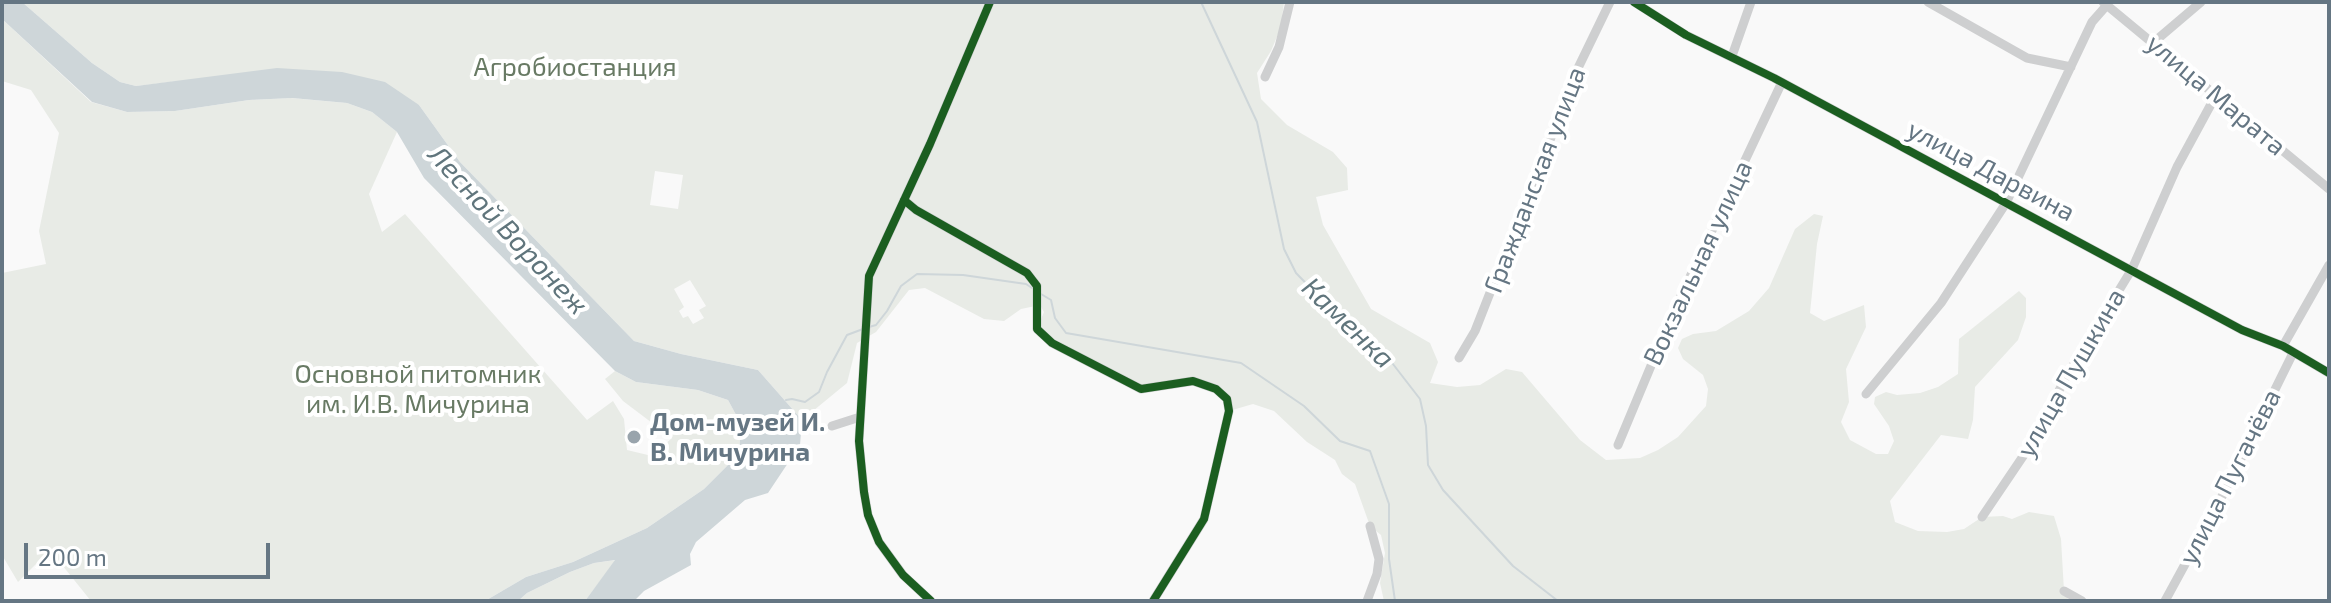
<!DOCTYPE html>
<html>
<head>
<meta charset="utf-8">
<style>
  body { margin:0 }
  #map { position:relative; width:2331px; height:603px; overflow:hidden; background:#f9f9f9; font-family:"Exo 2",sans-serif }
  canvas { display:block }
  .frame { position:absolute; inset:0; border:4px solid #657683; pointer-events:none }
  .scale { position:absolute; left:24px; top:543px; width:246px; height:36px; box-sizing:border-box; border:4px solid #657683; border-top:0; padding-left:10px; font-size:24px; line-height:28px; white-space:nowrap; color:#657683; -webkit-text-stroke:6px #fff; paint-order:stroke }
</style>
</head>
<body>
<div id="map">
<canvas width="2331" height="603"></canvas>
<div class="frame"></div>
<div class="scale">200 m</div>
</div>
<script>
const c = document.querySelector('canvas').getContext('2d');
c.lineJoin = 'round';
function paint(path, color) {
  c.fillStyle = color;
  c.fill(path, 'evenodd');
}
function poly(rows) {
  const path = new Path2D();
  for (const r of rows) {
    path.moveTo(r[0], r[1]);
    for (let i = 2; i < r.length; i += 2) path.lineTo(r[i], r[i + 1]);
  }
  return path;
}
function stroke(path, color, width, dash) {
  c.strokeStyle = color;
  c.lineWidth = width;
  c.lineCap = dash ? 'butt' : 'round';
  c.setLineDash(dash || []);
  c.stroke(path);
}
function write(font, color, halo, rows, align = 'center') {
  c.font = font + ' "Exo 2",sans-serif';
  c.lineWidth = 8;
  c.setLineDash([]);
  c.textBaseline = 'middle';
  c.strokeStyle = halo;
  c.fillStyle = color;
  for (const [text, x, y, turn = 0] of rows) {
    c.save();
    c.translate(x, y);
    c.rotate((+turn || 0) * Math.PI / 180);
    c.textAlign = isNaN(turn) ? turn : align;
    if (halo) c.strokeText(text, 0, 0);
    c.fillText(text, 0, 0);
    c.restore();
  }
}
paint(poly([
  [22,2,1284,2,1281,27,1271,51,1257,73,1261,99,1287,125,1333,152,1347,168,1348,190,1316,197,1323,225,1371,309,1430,343,1438,362,1430,383,1457,387,1480,385,1506,369,1522,372,1580,440,1606,460,1640,458,1658,450,1678,437,1706,406,1708,389,1703,375,1683,359,1678,348,1682,339,1693,334,1716,331,1749,311,1769,288,1795,229,1814,214,1823,216,1817,244,1810,313,1824,321,1864,305,1866,327,1846,369,1849,402,1841,422,1850,440,1876,454,1888,454,1894,441,1889,426,1874,404,1875,397,1886,392,1897,395,1920,393,1938,387,1958,374,1959,339,2019,291,2026,298,2026,317,2018,340,1975,387,1973,420,1968,439,1941,435,1890,501,1895,522,1918,531,1947,532,1964,529,1982,517,2003,516,2012,519,2029,512,2054,516,2061,539,2064,591,2069,601,1384,601,1380,583,1385,553,1381,535,1370,526,1355,484,1342,474,1335,460,1307,442,1274,411,1253,404,1229,411,1227,399,1204,383,1141,389,1037,329,1044,312,1040,305,1021,309,1004,321,984,319,925,288,909,290,876,332,857,343,847,383,802,420,758,370,681,354,634,341,460,162,419,105,179,81,136,86,120,82,92,63],
  [655,171,683,175,678,209,650,205],
  [690,280,706,306,699,310,704,318,693,324,688,316,683,318,679,311,684,307,674,289],
  [2,19,91,102,127,112,175,111,249,100,291,98,347,103,372,112,397,132,369,194,382,232,405,214,587,420,613,401,624,419,627,450,652,456,672,438,623,401,605,379,615,371,636,382,698,390,728,400,741,424,739,454,704,489,647,528,573,562,526,577,485,601,91,601,50,550,18,582,2,555,2,273,46,264,39,231,59,133,31,90,2,81],
  [616,560,585,601,518,601,527,593,570,572,594,563]
]), '#e8ebe6');
paint(poly([
  [2,2,22,2,92,63,120,82,136,86,277,68,342,72,385,82,419,105,460,162,634,341,681,354,758,370,802,420,800,445,768,493,745,500,696,542,690,554,691,565,644,591,634,601,585,601,615,560,594,563,570,572,527,593,518,601,485,601,526,577,573,562,647,528,704,489,739,454,741,424,728,400,698,390,636,382,615,371,424,178,397,132,372,112,347,103,292,98,249,100,175,111,127,112,92,102,2,19]
]), '#ced6d9');
stroke(poly([
  [1201,2,1257,122,1284,249,1296,273,1329,307,1353,321,1379,346,1420,399,1426,426,1428,465,1443,490,1513,566,1558,601],
  [1041,294,1051,300,1055,318,1066,333,1241,363,1304,406,1340,441,1370,451,1389,504,1389,559,1395,601],
  [869,327,876,325,887,311,901,286,917,274,963,275,1026,284,1032,288],
  [786,400,792,399,805,402,819,392,827,372,847,335,863,329]
]), '#ced6d9', 2);
stroke(poly([
  [1634,2,1686,35,1774,78,2242,330,2283,346,2329,373],
  [1928,2,2027,58,2071,67],
  [2103,2,2329,189],
  [2154,42,2201,2],
  [1732,56,1751,2],
  [1265,77,1279,47,1290,2],
  [904,200,916,210,1027,273,1037,286,1037,329,1052,343,1141,389,1193,381,1216,389,1227,399,1229,411,1204,519,1153,601],
  [2283,346,2329,265],
  [1459,358,1475,331,1579,66,1610,2],
  [1866,394,1941,303,2006,203,2092,22,2107,5],
  [832,426,860,417],
  [1618,445,1673,313,1782,82],
  [1982,517,2032,443,2066,377,2132,269,2177,167,2216,95],
  [2064,591,2082,601],
  [931,601,903,575,879,542,868,515,864,492,859,441,869,276,930,144,990,2],
  [1367,601,1377,574,1379,559,1370,526],
  [2165,601,2226,489,2293,353]
]), '#cecfd0', 9);
stroke(poly([
  [1634,2,1686,35,1774,78,2242,330,2283,346,2329,373],
  [904,200,916,210,1027,273,1037,286,1037,329,1052,343,1141,389,1193,381,1216,389,1227,399,1229,411,1204,519,1153,601],
  [931,601,903,575,879,542,868,515,864,492,859,441,869,276,930,144,990,2]
]), '#1b5e20', 8);
for (const [x, y, r, color] of [
  [634,437,8,"#99a4ac"]
]) {
  const dot = new Path2D();
  dot.arc(x, y, r, 0, 2 * Math.PI);
  c.fillStyle = color;
  c.fill(dot);
  stroke(dot, '#fff', 3);
}
write('26px', '#687a64', '#fff', [
  ["Агробиостанция",575,67],
  ["Основной питомник",418,374],
  ["им. И.В. Мичурина",418,404]
]);
write('26px', '#657683', '#fff', [
  ["улица Марата",2216,95,40],
  ["улица Дарвина",1991,171,28],
  ["Гражданская улица",1535,180,-69],
  ["Вокзальная улица",1698,263,-65],
  ["улица Пушкина",2071,373,-60],
  ["улица Пугачёва",2230,477,-63]
]);
write('bold 26px', '#657683', '#fff', [
  ["Дом-музей И.",650,422],
  ["В. Мичурина",650,452]
], 'left');
write('italic 28px', '#60757c', '#fff', [
  ["Лесной Воронеж",508,230,47],
  ["Каменка",1348,323,44]
]);
</script>
</body>
</html>
